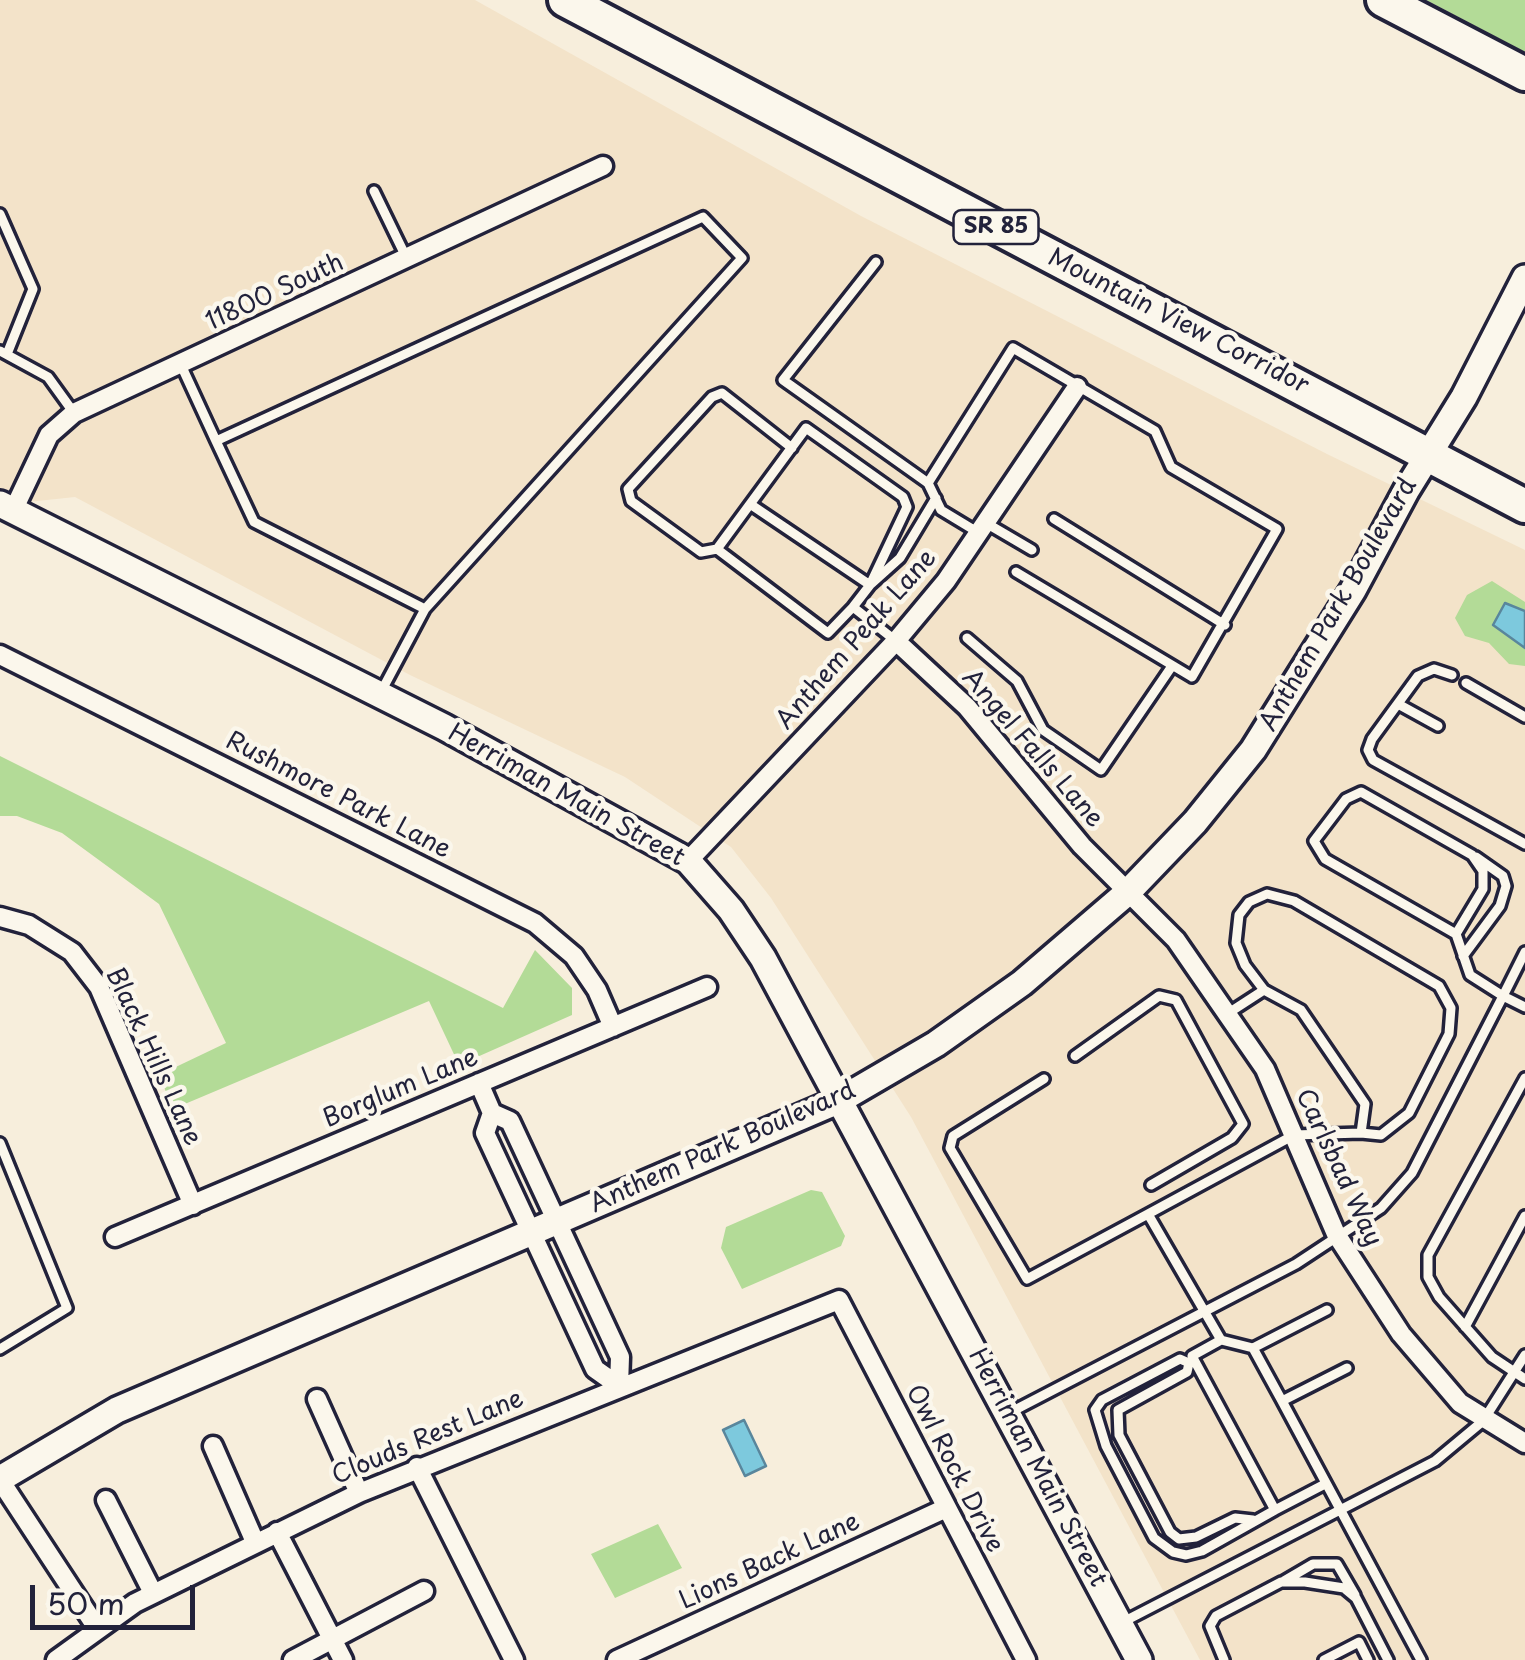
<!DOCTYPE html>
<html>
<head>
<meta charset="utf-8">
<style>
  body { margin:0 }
  #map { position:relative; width:1525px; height:1660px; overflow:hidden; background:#f7eedc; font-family:"Playpen Sans",sans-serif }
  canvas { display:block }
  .scale { position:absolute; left:30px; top:1585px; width:165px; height:45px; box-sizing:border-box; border:5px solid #22223b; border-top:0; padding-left:12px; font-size:30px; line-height:35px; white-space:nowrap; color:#22223b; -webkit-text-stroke:8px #fbf7ec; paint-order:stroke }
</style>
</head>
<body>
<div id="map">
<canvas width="1525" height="1660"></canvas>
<div class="scale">50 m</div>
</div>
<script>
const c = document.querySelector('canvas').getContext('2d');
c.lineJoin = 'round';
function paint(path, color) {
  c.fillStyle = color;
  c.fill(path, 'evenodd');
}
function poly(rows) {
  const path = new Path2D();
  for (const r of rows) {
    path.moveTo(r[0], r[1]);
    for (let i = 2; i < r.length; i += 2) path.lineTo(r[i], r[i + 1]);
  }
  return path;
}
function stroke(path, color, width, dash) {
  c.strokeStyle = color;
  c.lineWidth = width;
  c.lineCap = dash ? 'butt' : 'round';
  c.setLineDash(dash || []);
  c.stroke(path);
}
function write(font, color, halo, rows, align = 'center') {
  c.font = font + ' "Playpen Sans",sans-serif';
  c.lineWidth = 9;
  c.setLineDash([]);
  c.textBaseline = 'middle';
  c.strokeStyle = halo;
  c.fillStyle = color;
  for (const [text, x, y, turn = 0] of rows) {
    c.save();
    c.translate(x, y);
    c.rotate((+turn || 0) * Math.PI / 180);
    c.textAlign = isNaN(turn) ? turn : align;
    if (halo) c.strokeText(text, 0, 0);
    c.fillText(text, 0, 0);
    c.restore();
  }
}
paint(poly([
  [0,0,475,0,861,216,1327,454,1525,550,1525,1660,1200,1660,911,1117,771,898,731,847,625,777,410,675,75,497,0,505]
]), '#f3e3c9');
paint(poly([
  [1426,0,1525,0,1525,52],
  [1492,581,1525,602,1525,666,1509,664,1489,643,1465,636,1455,618,1467,595],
  [0,756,503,1008,535,950,572,988,572,1015,459,1065,429,1001,173,1109,159,1075,226,1043,172,931,159,904,62,833,17,816,0,816],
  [811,1190,822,1192,845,1236,841,1246,742,1289,721,1248,726,1227],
  [658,1524,682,1568,615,1598,591,1554]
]), '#b3db97');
const water = poly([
  [1505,603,1525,611,1525,648,1493,625,1505,603],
  [744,1420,766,1466,745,1476,723,1430,744,1420]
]);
paint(water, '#7dc9dd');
stroke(water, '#59869c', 2.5);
const lane = poly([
  [374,191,407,259],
  [0,214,33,289,7,354],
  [876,262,783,380,928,483,941,510,979,533],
  [0,351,48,377,74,413],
  [181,365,216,441,254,522,425,609,742,258,703,217,216,441],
  [928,483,1013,348,1155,431,1171,467,1277,529,1192,677,1016,572],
  [750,504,870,585,900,558,936,498],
  [1054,519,1225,625],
  [986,523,1032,550],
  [717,549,701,552,631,501,628,489,712,397,722,393,792,448],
  [853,607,870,585,907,507,903,497,806,428,717,549,828,633,853,607,896,641],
  [967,638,1017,681,1043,730,1101,770,1172,666],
  [1452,675,1434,669,1418,676,1372,739,1368,750,1373,760,1525,844],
  [1466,683,1525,717],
  [382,690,425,609],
  [1398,704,1438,726],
  [1456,934,1483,889,1483,871,1472,855,1361,792,1346,799,1314,841,1325,859,1456,934,1470,975,1503,996,1525,952],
  [1463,956,1500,906,1506,886,1503,876,1476,857],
  [1264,990,1245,965,1236,943,1239,915,1249,902,1267,894,1294,901,1439,986,1451,1008,1449,1034,1409,1113,1381,1135,1361,1133],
  [1227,1014,1264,990,1301,1010,1365,1104,1361,1133,1294,1135,1148,1214,1221,1340,1253,1348,1327,1310],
  [1075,1056,1159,996,1176,1000,1243,1124,1232,1138,1151,1185],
  [1525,1078,1428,1255,1428,1277,1439,1297,1492,1357,1525,1379],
  [1044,1079,953,1136,950,1148,1027,1279,1148,1214],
  [0,1143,67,1308,0,1349],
  [1465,1327,1525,1216],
  [1221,1340,1192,1356,1275,1510,1325,1484],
  [1253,1348,1282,1401,1347,1368],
  [1194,1360,1189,1363,1180,1359,1102,1400,1095,1410,1106,1446,1154,1538,1173,1552,1186,1555,1202,1551,1275,1510],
  [1189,1363,1187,1372,1118,1410,1119,1435,1170,1532,1179,1539,1196,1537,1235,1518,1253,1520],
  [1282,1401,1421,1660],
  [1009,1413,1296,1264,1381,1208,1412,1173,1503,996,1525,1007],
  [1284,1581,1313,1564,1337,1564,1355,1595],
  [1123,1622,1435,1461,1483,1421,1525,1355],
  [1224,1660,1210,1626,1216,1616,1281,1582,1305,1582,1344,1588,1356,1598,1388,1660],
  [1324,1660,1359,1642,1368,1660]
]);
const street = poly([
  [13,511,49,435,74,413,603,166],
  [896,641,967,707,1082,846,1176,940,1265,1069,1336,1234,1401,1334,1460,1403,1525,1443],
  [0,655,535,923,574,956,597,990,613,1027],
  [688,861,896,641,946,581,1077,387],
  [0,917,29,925,72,952,99,987,193,1205],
  [479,1083,492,1113,485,1133,595,1369,619,1386],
  [492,1113,510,1121,620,1357,619,1386],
  [115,1237,707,987],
  [317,1399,359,1493],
  [213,1446,255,1542],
  [417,1467,514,1660],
  [0,1480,97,1628],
  [106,1500,153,1593],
  [277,1532,343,1660],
  [56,1660,135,1603,359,1493,839,1300,1026,1660],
  [293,1660,424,1591],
  [617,1660,944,1509]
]);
const secondary = poly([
  [0,504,444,727,688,861,731,910,763,958,1139,1660],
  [0,1479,117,1410,840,1100,936,1044,1022,983,1128,892,1195,822,1253,750,1353,590,1406,491,1464,397,1525,278]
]);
const highway = poly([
  [565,0,1525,506],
  [1383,0,1525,74]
]);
stroke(lane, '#22223b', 16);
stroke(street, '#22223b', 25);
stroke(secondary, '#22223b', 32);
stroke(highway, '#22223b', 40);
stroke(lane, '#fbf7ec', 9);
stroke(street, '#fbf7ec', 18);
stroke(secondary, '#fbf7ec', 25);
stroke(highway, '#fbf7ec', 32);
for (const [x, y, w] of [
  [996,227,85]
]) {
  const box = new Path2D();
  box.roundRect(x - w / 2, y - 17, w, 34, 8);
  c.fillStyle = '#fbf7ec';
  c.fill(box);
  stroke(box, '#22223b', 2.5);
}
write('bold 22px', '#22223b', null, [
  ["SR 85",996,227]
]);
write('25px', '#22223b', '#fbf7ec', [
  ["11800 South",275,293,-25],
  ["Mountain View Corridor",1178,322,27],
  ["Anthem Park Boulevard",1339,605,-60],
  ["Anthem Peak Lane",857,640,-49],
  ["Angel Falls Lane",1032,749,49],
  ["Rushmore Park Lane",338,796,27],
  ["Herriman Main Street",566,796,29],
  ["Black Hills Lane",153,1057,65],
  ["Borglum Lane",401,1089,-23],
  ["Anthem Park Boulevard",723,1148,-24],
  ["Carlsbad Way",1338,1168,65],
  ["Clouds Rest Lane",428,1438,-23],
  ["Herriman Main Street",1037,1468,62],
  ["Owl Rock Drive",954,1469,63],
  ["Lions Back Lane",770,1562,-25]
]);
</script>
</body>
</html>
